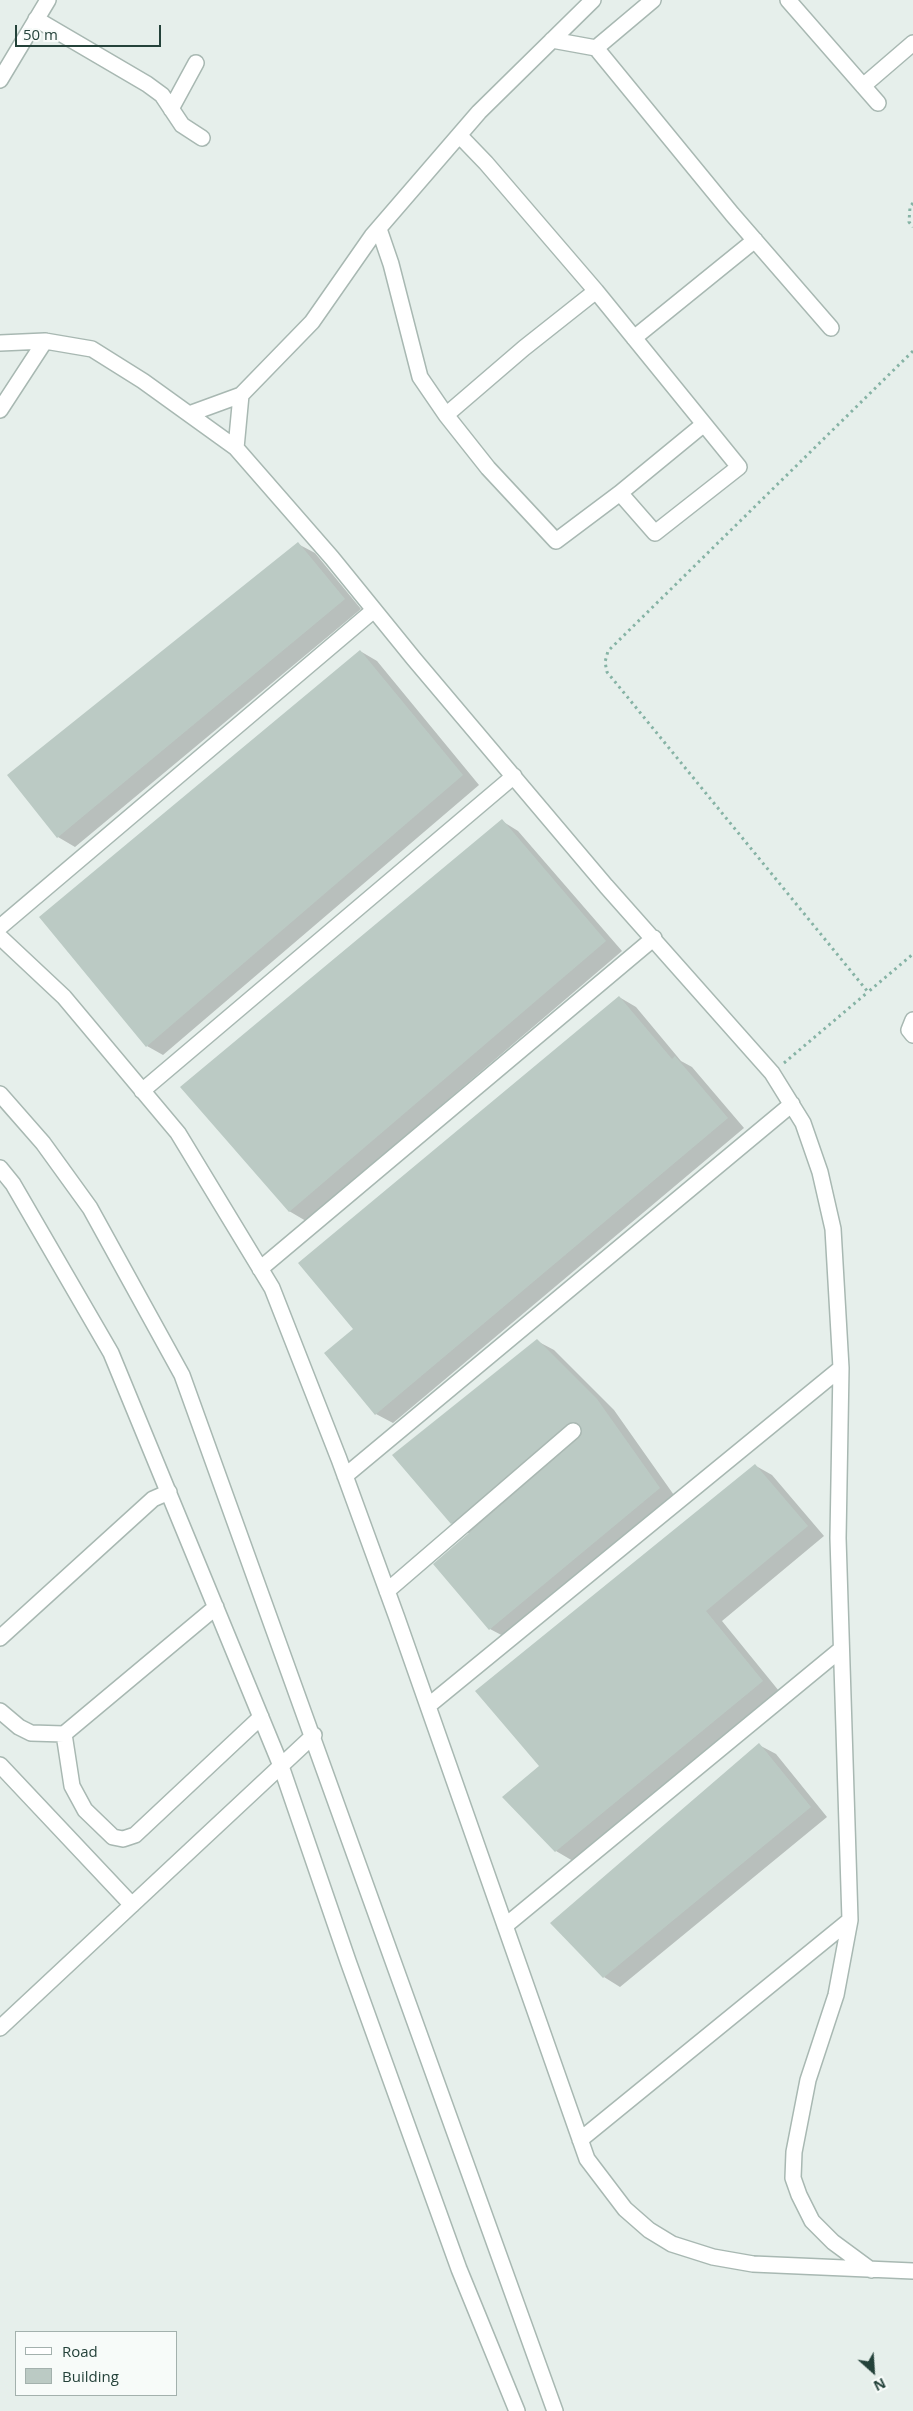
<!DOCTYPE html>
<html>
<head>
<meta charset="utf-8">
<style>
  body { margin:0 }
  #map { position:relative; width:913px; height:2411px; overflow:hidden; background:#e6efeb; font-family:"Open Sans",sans-serif }
  canvas { display:block }
  .legend { position:absolute; left:15px; top:2331px; width:162px; height:65px; box-sizing:border-box; background:#f7fbf9; border:1px solid #a3b1ad; margin:0; padding:6px 9px; list-style:none; font-size:15px; color:#24423a }
  .legend li { display:flex; align-items:center; gap:10px; height:25px }
  .legend b { width:25px; border:1px solid #a3b1ad }
  .north { position:absolute; left:848px; top:2346px; width:50px; height:50px; -webkit-text-stroke:4px #f7fbf9; paint-order:stroke; rotate:154deg; font-size:14px; font-weight:700; line-height:20px; text-align:center; color:#24423a }
  .north::after { content:''; display:block; margin:auto; width:18px; height:22px; background:#24423a; clip-path:polygon(50% 0,100% 100%,50% 72%,0 100%) }
  .scale { position:absolute; left:15px; top:25px; width:146px; height:22px; box-sizing:border-box; border:2px solid #24423a; border-top:0; padding-left:6px; font-size:15px; line-height:18px; white-space:nowrap; color:#24423a; -webkit-text-stroke:4px #f7fbf9; paint-order:stroke }
</style>
</head>
<body>
<div id="map">
<canvas width="913" height="2411"></canvas>
<ul class="legend">
<li><b style="height:6px;background:#fff"></b>Road</li>
<li><b style="height:14px;background:#bbcac4"></b>Building</li>
</ul>
<div class="north">N</div>
<div class="scale">50 m</div>
</div>
<script>
const c = document.querySelector('canvas').getContext('2d');
c.lineJoin = 'round';
function paint(path, color) {
  c.fillStyle = color;
  c.fill(path, 'evenodd');
}
function poly(rows) {
  const path = new Path2D();
  for (const r of rows) {
    path.moveTo(r[0], r[1]);
    for (let i = 2; i < r.length; i += 2) path.lineTo(r[i], r[i + 1]);
  }
  return path;
}
function stroke(path, color, width, dash) {
  c.strokeStyle = color;
  c.lineWidth = width;
  c.lineCap = dash ? 'butt' : 'round';
  c.setLineDash(dash || []);
  c.stroke(path);
}
paint(poly([
  [298,544,315,553,361,609,75,847,58,837,9,775],
  [360,651,377,661,479,785,163,1055,147,1046],
  [502,821,518,831,622,951,306,1221,289,1211],
  [619,997,636,1007,681,1061,692,1067,744,1128,393,1423,376,1414,355,1329],
  [537,1341,554,1350,614,1410,676,1498,507,1638,490,1629,470,1534,451,1523],
  [756,1466,772,1475,824,1536,722,1621,779,1691,573,1861,556,1851,504,1797,540,1766],
  [759,1745,776,1754,827,1817,620,1987,604,1977]
]), '#0003');
paint(poly([
  [298,542,345,599,57,838,7,775],
  [360,650,463,775,146,1047,39,917],
  [502,819,606,941,289,1212,180,1087],
  [619,996,672,1059,675,1056,728,1118,375,1415,324,1353,353,1329,298,1263],
  [537,1339,597,1399,660,1488,489,1630,433,1564,579,1438,582,1434,580,1425,576,1422,567,1424,451,1524,392,1455],
  [755,1464,808,1526,706,1611,763,1681,555,1852,502,1797,539,1766,475,1691],
  [759,1743,811,1807,603,1978,550,1923]
]), '#bbcac4');
const minor = poly([
  [788,0,878,103],
  [36,19,147,84,162,95,182,125,202,138],
  [552,40,596,48,732,214,831,328],
  [596,48,653,0],
  [0,80,48,0],
  [863,86,913,43],
  [171,109,196,63],
  [459,135,486,163,596,291],
  [379,229,391,264,420,377,446,415,524,348,596,291,739,467,655,533,620,493,556,541,488,468,446,415],
  [634,338,755,240],
  [0,343,45,341,92,349,143,381,236,448,332,558,414,659,606,886,772,1073,803,1123,820,1172,833,1229,841,1368,838,1538,850,1920,836,1995,808,2080,794,2152,793,2178,799,2195,812,2221,833,2242,871,2270],
  [0,410,45,341],
  [189,414,241,395],
  [236,448,241,395,312,322,372,236,479,112,593,0],
  [620,493,704,424],
  [0,927,374,610],
  [0,937,64,997,178,1133,272,1288,339,1459,397,1618,587,2159,625,2209,649,2230,672,2244,713,2257,753,2264,913,2271],
  [913,1020,909,1030,913,1035],
  [142,1091,514,776],
  [0,1094,43,1143,90,1208,182,1375,555,2411],
  [0,1168,13,1184,111,1353,281,1766,348,1961,459,2269,517,2411],
  [260,1269,654,938],
  [345,1476,792,1104],
  [387,1591,573,1431],
  [0,1638,153,1499,169,1492],
  [428,1706,841,1368],
  [0,1711,19,1727,31,1733,64,1734,216,1607],
  [64,1734,72,1786,85,1810,113,1837,123,1839,135,1835,261,1717],
  [0,1765,132,1905],
  [505,1926,840,1650],
  [0,2028,314,1735],
  [580,2140,850,1920]
]);
stroke(minor, '#a8b8b2', 18);
stroke(poly([
  [913,203,910,207,909,222,913,227],
  [913,351,608,651,605,662,607,672,868,992,913,954],
  [784,1063,868,992]
]), '#86b3a5', 3, [2.5, 4]);
stroke(minor, '#fff', 15);
</script>
</body>
</html>
